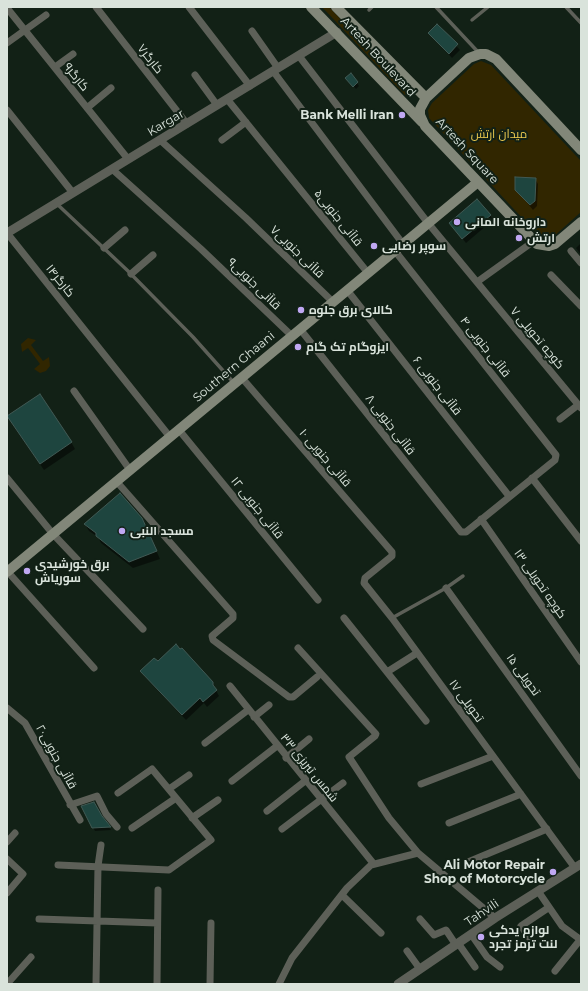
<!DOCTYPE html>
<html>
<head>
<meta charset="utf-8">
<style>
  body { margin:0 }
  #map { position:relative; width:588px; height:991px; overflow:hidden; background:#122116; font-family:Montserrat,sans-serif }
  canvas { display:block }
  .frame { position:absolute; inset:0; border:8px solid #d9e3db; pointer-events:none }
</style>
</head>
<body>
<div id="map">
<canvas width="588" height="991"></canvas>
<div class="frame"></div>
</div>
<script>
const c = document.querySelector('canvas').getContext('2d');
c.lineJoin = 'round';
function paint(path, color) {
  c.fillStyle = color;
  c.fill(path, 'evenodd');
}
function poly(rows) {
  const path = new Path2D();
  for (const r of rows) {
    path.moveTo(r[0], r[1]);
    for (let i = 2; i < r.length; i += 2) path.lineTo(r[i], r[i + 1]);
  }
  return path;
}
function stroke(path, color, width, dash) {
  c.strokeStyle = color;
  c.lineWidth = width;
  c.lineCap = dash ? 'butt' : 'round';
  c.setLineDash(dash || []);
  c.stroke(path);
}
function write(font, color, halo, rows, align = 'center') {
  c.font = font + ' Montserrat,Cairo,sans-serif';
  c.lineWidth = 4;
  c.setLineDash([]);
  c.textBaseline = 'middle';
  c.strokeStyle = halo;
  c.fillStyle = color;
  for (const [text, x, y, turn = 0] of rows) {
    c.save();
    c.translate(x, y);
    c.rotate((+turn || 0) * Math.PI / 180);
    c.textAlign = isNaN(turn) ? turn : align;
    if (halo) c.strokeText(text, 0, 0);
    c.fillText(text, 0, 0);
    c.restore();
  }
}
paint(poly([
  [322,7,329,7,410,93,405,95],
  [481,61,491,65,581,161,581,212,552,238,544,239,538,235,429,118,428,110,432,103,474,64],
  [28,338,36,340,31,345,43,361,49,357,50,366,46,371,40,373,34,369,40,364,28,348,22,352,21,344]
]), '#312600');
paint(poly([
  [437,25,460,50,452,58,429,33],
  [351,75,359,86,356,89,349,81],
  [535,179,538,184,537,206,533,210,516,189],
  [490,215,493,220,466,243,450,223],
  [581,243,581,255,576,248],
  [12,424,71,442,75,449,44,470],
  [85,524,145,526,160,559,133,568,101,543,98,537,89,531],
  [157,663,212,683,219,696,207,707,204,703,186,720,145,677,141,671],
  [83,807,102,818,111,830,95,831]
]), '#0007');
const building = poly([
  [437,24,458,44,449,54,428,33,437,24],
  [351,73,358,82,353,87,345,78,351,73],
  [515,177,536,178,535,201,530,205,515,190,515,177],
  [477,199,491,215,462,239,449,223,477,199],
  [40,394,72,442,40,464,7,416,40,394],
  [120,493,142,518,157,551,129,562,96,536,96,533,84,524,120,493],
  [176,644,180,649,182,648,213,682,213,685,217,690,203,702,200,698,182,715,140,671,154,658,158,661,176,644],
  [94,802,102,816,111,827,92,828,81,806,94,802]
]);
paint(building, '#1e453f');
stroke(building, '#415954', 1);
stroke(poly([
  [436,7,479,53],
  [566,7,581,23],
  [369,10,372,7],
  [472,20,488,7],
  [57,204,128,271,193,337,234,383],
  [392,618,446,588,463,576]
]), '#5d6058', 3.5);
stroke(poly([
  [96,7,187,124],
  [189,7,250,86],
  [7,8,128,159],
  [252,31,278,68],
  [7,43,46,15],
  [299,56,428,223,581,408],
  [55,67,73,54],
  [273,71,403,244],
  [195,75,217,105],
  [227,99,368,273],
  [87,108,111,88],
  [7,110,73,193],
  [160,140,246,218,333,302],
  [222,140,246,122],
  [112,169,201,249,292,336],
  [7,233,170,437],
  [104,248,125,230],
  [571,251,581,263],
  [131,274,153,255],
  [551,275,581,306],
  [477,282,534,241],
  [347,290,509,496],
  [300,329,461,532,466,532,555,460,556,455,395,251],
  [242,378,392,552,392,556,365,578,364,583,392,618,575,868],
  [74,391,130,470],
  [560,419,578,405],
  [179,430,318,600],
  [7,478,53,534,143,629],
  [532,478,581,541],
  [117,482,233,614,233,618,212,636,213,640,289,697,293,697,317,677],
  [481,519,581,662],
  [7,571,94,668],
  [446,588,581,776],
  [344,618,426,721],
  [298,648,376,734,375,736,349,757,389,818,418,853,495,918],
  [387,672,417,653],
  [230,686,373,863],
  [7,708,25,723,80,820],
  [254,717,269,705],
  [205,743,248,710],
  [286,758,309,739],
  [232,781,277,746],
  [421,784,493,756],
  [169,789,189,775],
  [70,805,97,796,106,814,117,827],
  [267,811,305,781],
  [192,818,218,800],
  [449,823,521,794],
  [132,828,176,798],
  [282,829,343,783],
  [7,842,15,833],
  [7,859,23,874,7,893],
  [468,862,547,829],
  [58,865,169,870,211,840,152,769,118,793],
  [538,891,562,926,581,940],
  [342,895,381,933],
  [39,919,157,923],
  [420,919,434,935,446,930,456,945],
  [471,934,487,957,500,967],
  [531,940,521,926,548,908],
  [458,943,475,967],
  [407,951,420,969],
  [555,971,580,940],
  [7,984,31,957],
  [96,984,98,866,101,845],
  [157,984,158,890],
  [210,984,211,923],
  [279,984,292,958,347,888,371,865,418,853]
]), '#5d6058', 7);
stroke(poly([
  [7,233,337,32],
  [398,984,495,918,581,864]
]), '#5d6058', 9);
stroke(poly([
  [311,7,422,122],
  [336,7,426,98],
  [581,150,496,59,486,54,480,54,469,58,426,98,420,109,420,115,425,126,537,244,549,246,555,244,581,222],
  [7,572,478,182]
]), '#828779', 10);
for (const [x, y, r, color] of [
  [402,115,4,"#c0a8f3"],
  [457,222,4,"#c0a8f3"],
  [519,238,4,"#c0a8f3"],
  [374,246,4,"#c0a8f3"],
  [301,310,4,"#c0a8f3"],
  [298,347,4,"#c0a8f3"],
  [122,531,4,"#c0a8f3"],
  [27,571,4,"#c0a8f3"],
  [553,872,4,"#c0a8f3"],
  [481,937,4,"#c0a8f3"]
]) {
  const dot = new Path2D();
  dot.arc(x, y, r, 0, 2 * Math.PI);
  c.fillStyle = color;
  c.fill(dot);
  stroke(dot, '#122116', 1.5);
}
write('12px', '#d9e3db', '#122116', [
  ["Artesh Boulevard",378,57,47],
  ["کارگر۷",150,59,52],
  ["کارگر۹",76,77,51],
  ["Kargar",166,123,-31],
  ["Artesh Square",467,151,47],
  ["قاآنی جنوبی۵",338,218,51],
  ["قاآنی جنوبی۷",297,252,44],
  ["کارگر۱۴",60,281,51],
  ["قاآنی جنوبی۹",254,284,44],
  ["کوچه تحویلی ۷",537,338,50],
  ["قاآنی جنوبی ۴",485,347,52],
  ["Southern Ghaani",234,367,-40],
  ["قاآنی جنوبی ۶",437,386,52],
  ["قاآنی جنوبی ۸",390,425,52],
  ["قاآنی جنوبی ۱۰",325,458,49],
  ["قاآنی جنوبی ۱۲",257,508,51],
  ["کوچه تحویلی ۱۳",540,584,55],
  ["تحویلی ۱۵",523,675,54],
  ["تحویلی ۱۷",466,701,54],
  ["۲۰قاآنی جنوبی",56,757,61],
  ["شمس تبریزی ۳۳",309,768,51],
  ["Tahvili",482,913,-34]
]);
write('bold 12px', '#d9e3db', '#122116', [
  ["Bank Melli Iran",394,115,"right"],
  ["داروخانه المانی",465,222],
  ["ارتش",527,238],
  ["سوپر رضایی",382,246],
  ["کالای برق جلوه",309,310],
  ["ایزوگام تک گام",306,347],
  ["مسجد النبی",130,531],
  ["برق خورشیدی",35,564],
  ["سوریاش",35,578],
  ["Ali Motor Repair",545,865,"right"],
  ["Shop of Motorcycle",545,879,"right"],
  ["لوازم یدکی",489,930],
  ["لنت ترمز تجرد",489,944]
], 'left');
write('12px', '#edcb4f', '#122116', [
  ["میدان ارتش",499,134]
]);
</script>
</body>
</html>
